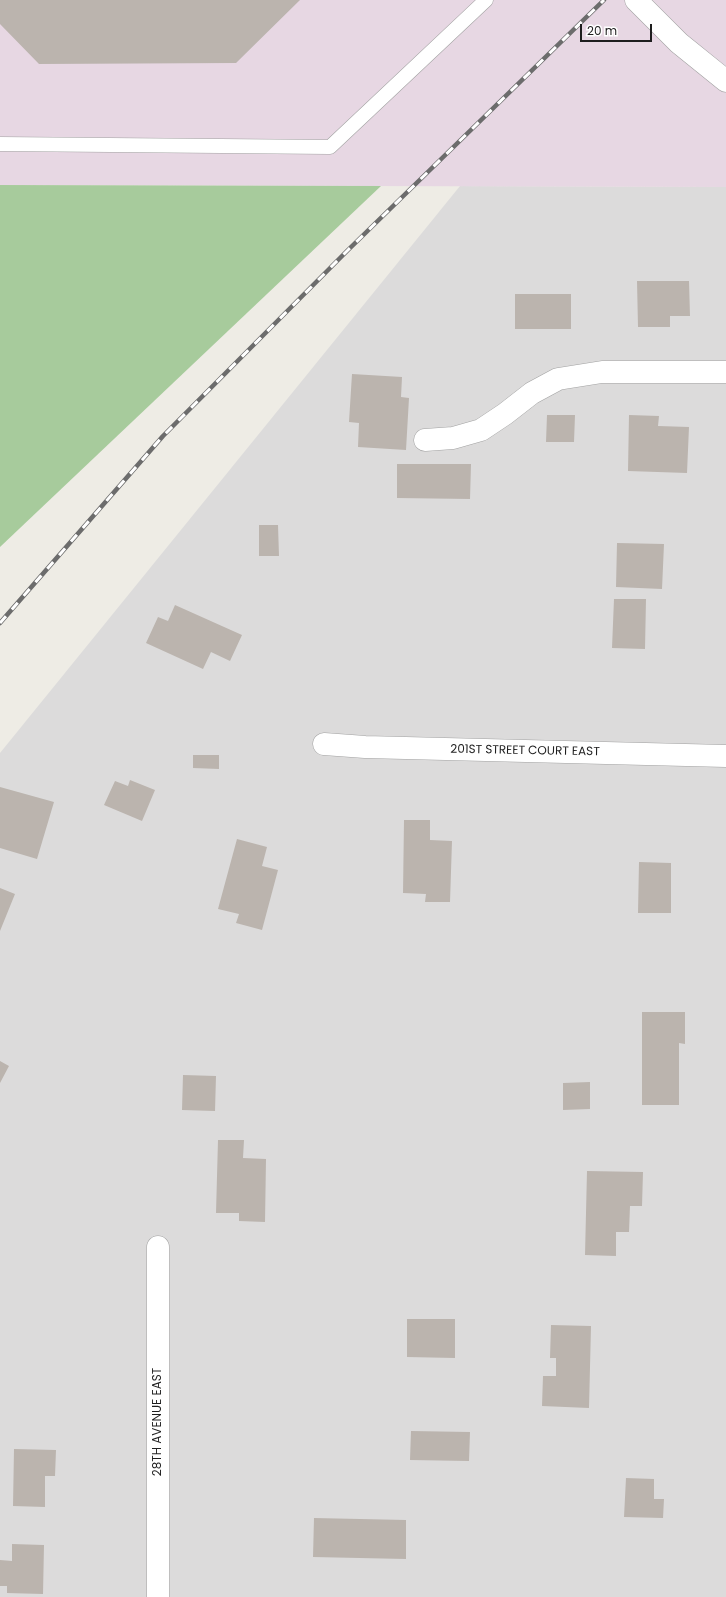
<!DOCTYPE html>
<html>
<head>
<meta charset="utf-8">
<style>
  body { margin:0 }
  #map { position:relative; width:726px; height:1597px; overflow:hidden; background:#eeece5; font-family:Poppins,sans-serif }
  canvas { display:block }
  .scale { position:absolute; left:580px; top:24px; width:72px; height:18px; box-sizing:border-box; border:2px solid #1e1e1e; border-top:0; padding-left:5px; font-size:12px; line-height:14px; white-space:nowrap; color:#1e1e1e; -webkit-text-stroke:3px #fff; paint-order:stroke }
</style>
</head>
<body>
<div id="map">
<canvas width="726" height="1597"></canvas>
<div class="scale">20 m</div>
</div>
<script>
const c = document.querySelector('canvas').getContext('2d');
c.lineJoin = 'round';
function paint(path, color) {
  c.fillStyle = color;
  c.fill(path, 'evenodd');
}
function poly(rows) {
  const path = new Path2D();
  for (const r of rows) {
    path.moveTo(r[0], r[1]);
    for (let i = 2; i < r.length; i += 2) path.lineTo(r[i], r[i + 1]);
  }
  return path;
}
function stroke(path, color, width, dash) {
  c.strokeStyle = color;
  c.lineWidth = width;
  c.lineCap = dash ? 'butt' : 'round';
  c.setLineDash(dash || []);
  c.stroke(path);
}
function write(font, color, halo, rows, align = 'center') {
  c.font = font + ' Poppins,sans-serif';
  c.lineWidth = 3.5;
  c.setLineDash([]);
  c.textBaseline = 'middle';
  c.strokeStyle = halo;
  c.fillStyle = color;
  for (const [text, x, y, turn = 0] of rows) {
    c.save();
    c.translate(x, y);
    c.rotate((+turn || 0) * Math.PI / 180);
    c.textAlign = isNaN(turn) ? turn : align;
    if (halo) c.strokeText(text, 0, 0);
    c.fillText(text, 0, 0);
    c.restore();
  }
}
paint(poly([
  [460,186,726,187,726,1597,0,1597,0,753]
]), '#dcdbdb');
paint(poly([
  [0,0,726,0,726,187,0,185]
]), '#e7d7e3');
paint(poly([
  [0,185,381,186,0,547]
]), '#a7cb9c');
paint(poly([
  [0,0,300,0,236,63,39,64,0,24],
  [637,281,689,281,690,316,670,316,670,327,638,327],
  [515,294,571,294,571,329,515,329],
  [352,374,402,377,401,397,409,398,406,450,358,447,359,423,349,422],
  [547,415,575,415,574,442,546,442],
  [629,415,659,416,658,426,689,427,687,473,628,471],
  [397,464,471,464,470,499,397,498],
  [259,525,278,525,279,556,259,556],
  [617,543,664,544,662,589,616,587],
  [614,599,646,599,645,649,612,648],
  [175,605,242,635,230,661,211,652,203,669,146,643,158,617,168,621],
  [193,755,219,755,219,769,193,768],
  [130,780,155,790,142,821,104,805,115,781,128,786],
  [0,787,54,802,37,859,0,848],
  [404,820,430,820,430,840,452,841,450,902,425,902,426,894,403,893],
  [237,839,267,847,262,866,278,870,262,930,236,923,239,914,218,909],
  [639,862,671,863,671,913,638,913],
  [0,888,15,894,0,931],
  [642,1012,685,1012,685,1044,679,1043,679,1105,642,1105],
  [0,1061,9,1066,0,1083],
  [183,1075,216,1076,215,1111,182,1110],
  [590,1082,590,1109,563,1110,563,1083],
  [218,1140,244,1140,243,1158,266,1159,265,1222,239,1221,239,1213,216,1213],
  [587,1171,643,1172,642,1206,630,1206,629,1232,616,1232,616,1256,585,1255],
  [407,1319,455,1319,455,1358,407,1357],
  [551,1325,591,1326,589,1408,542,1406,543,1376,556,1376,556,1358,550,1358],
  [411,1431,470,1432,469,1461,410,1460],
  [14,1449,56,1450,55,1476,45,1476,45,1507,13,1506],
  [626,1478,654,1479,654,1499,664,1499,663,1518,624,1517],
  [314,1518,406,1520,406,1559,313,1557],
  [12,1544,44,1545,43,1594,7,1593,7,1586,0,1586,0,1560,12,1561]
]), '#bbb4ae');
const service = poly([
  [0,144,330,147,486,0]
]);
const minor = poly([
  [425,440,453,438,481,430,505,414,532,393,558,379,602,372,726,372],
  [324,744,365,747,726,756],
  [158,1247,158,1597]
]);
const tertiary = poly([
  [636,0,679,43,726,81]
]);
stroke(service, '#a2a2a2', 15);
stroke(minor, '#a2a2a2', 23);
stroke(tertiary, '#a2a2a2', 23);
stroke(service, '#fff', 14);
stroke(minor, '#fff', 22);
stroke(tertiary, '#fff', 22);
const rail = poly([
  [0,623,163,436,348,250,604,0]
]);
stroke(rail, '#6c6c6c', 4.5);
stroke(rail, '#fff', 3, [9]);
write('12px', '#1e1e1e', '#fff', [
  ["201ST STREET COURT EAST",525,751,1],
  ["28TH AVENUE EAST",158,1422,-90]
]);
</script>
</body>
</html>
